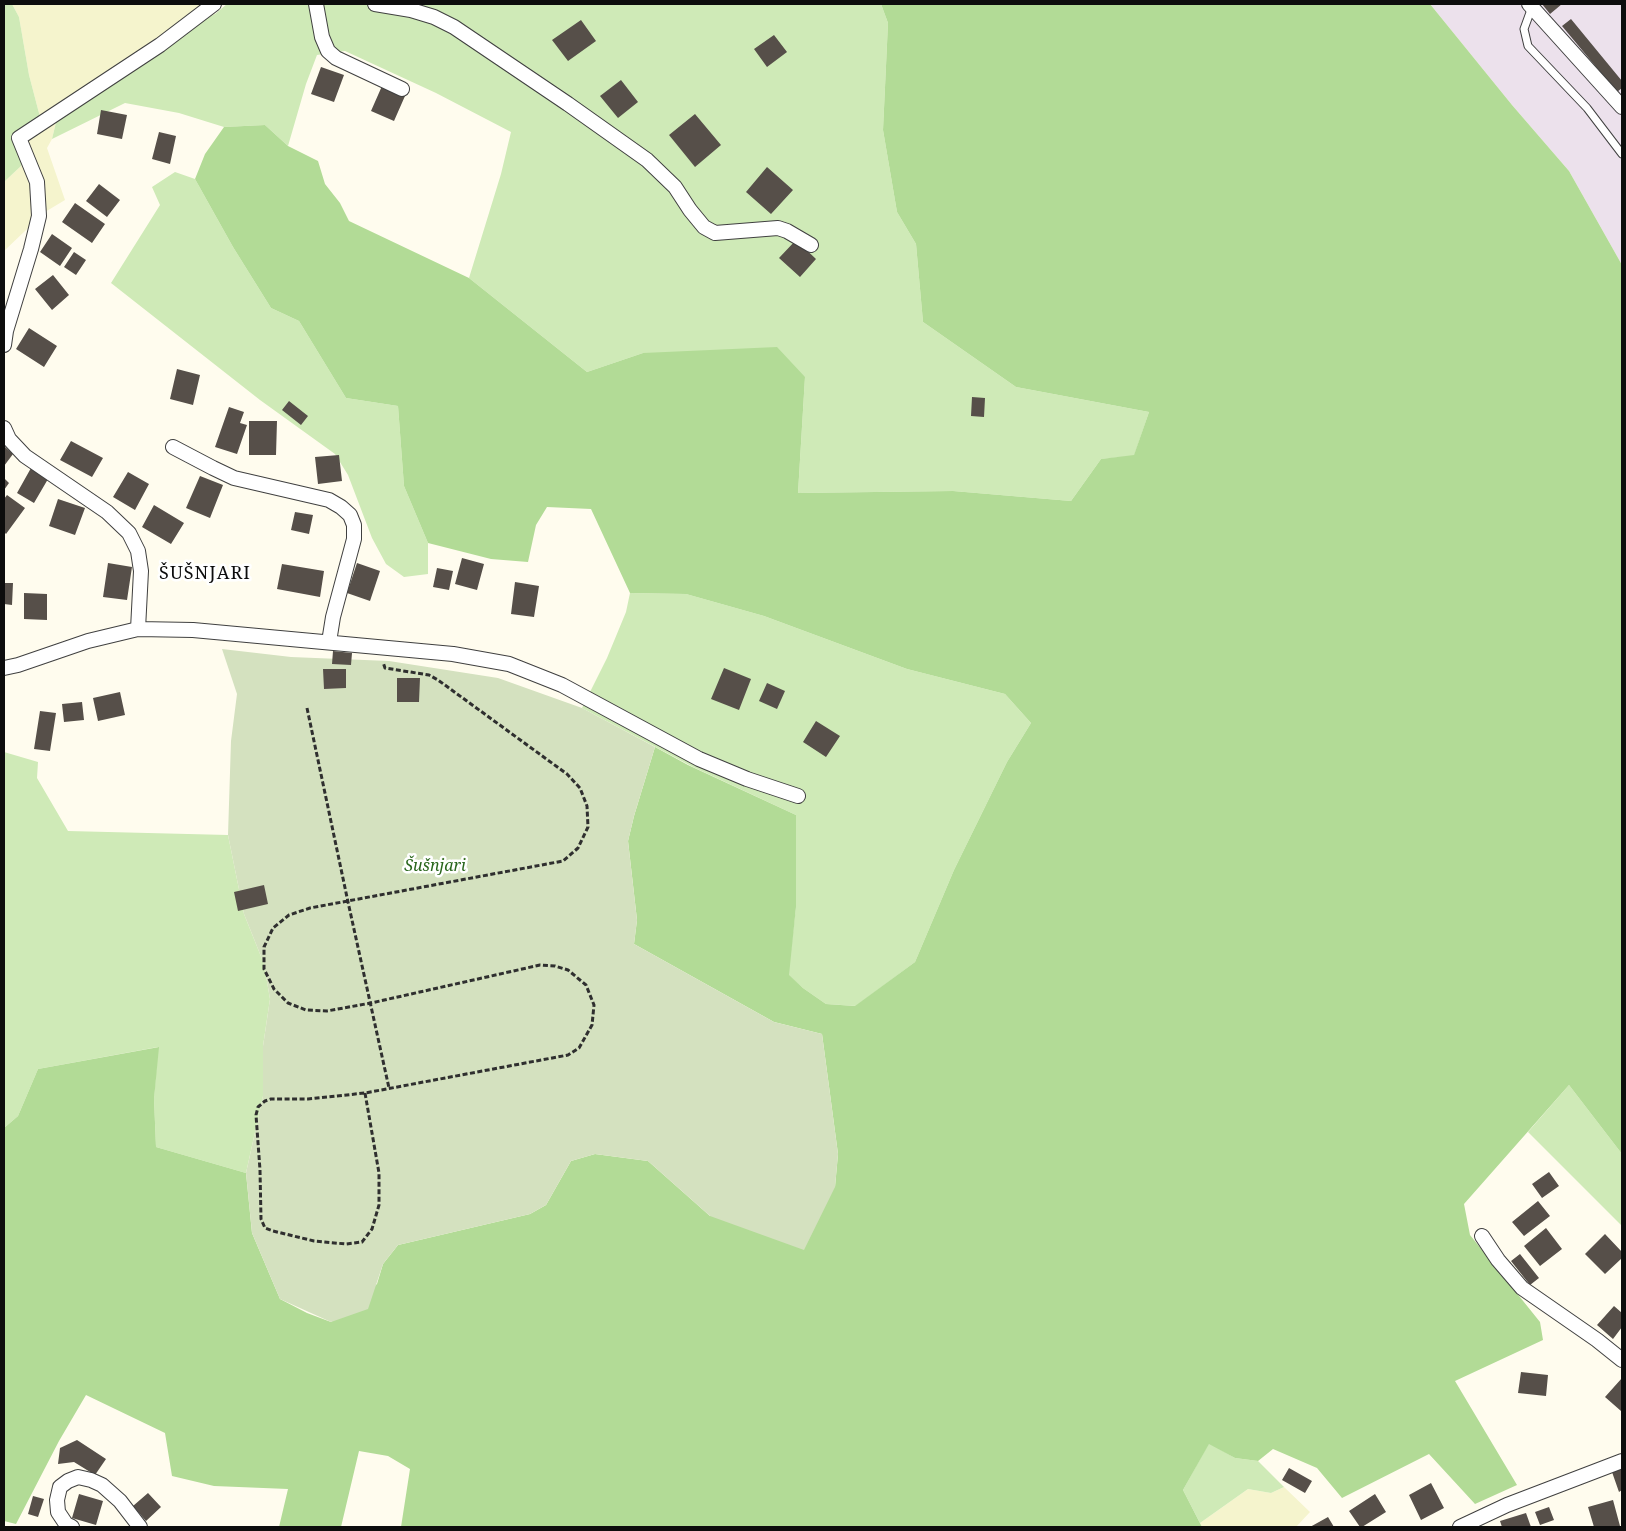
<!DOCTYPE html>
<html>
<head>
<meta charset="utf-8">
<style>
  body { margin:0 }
  #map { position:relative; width:1626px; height:1531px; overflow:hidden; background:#fffcee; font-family:"Noto Serif",serif }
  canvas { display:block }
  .frame { position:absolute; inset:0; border:5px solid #0d0d0d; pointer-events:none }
</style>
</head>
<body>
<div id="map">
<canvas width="1626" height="1531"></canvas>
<div class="frame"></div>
</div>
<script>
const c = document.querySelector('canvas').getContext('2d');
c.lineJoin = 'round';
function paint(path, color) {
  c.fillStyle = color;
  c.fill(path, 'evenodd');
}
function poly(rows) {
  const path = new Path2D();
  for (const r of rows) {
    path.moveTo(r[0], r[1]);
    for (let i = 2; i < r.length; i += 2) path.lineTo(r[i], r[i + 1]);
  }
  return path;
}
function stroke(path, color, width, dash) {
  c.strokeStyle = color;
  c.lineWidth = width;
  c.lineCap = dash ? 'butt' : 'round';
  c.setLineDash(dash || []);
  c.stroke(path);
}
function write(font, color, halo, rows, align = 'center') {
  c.font = font + ' "Noto Serif",serif';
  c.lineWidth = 5;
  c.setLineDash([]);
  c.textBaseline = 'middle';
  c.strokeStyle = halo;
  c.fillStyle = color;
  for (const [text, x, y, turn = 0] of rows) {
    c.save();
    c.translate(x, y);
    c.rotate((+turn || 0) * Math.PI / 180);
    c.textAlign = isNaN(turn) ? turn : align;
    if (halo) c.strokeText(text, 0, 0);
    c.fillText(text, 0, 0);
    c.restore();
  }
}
paint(poly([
  [1430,4,1622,4,1622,265,1569,171,1512,105]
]), '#ece1ec');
paint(poly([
  [12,4,213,4,215,14,126,59,58,114,52,139,47,148,65,200,45,212,4,251,4,182,21,166,25,149,40,117,29,75,19,17],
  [1284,1487,1310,1512,1296,1527,1202,1527,1200,1523,1248,1489,1271,1493]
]), '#f5f4cd');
paint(poly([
  [4,4,12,4,19,17,29,75,40,117,25,149,21,166,4,182],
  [227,4,881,4,888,23,883,130,897,212,916,244,923,322,1016,387,1149,412,1134,456,1101,459,1071,501,953,491,798,493,805,377,643,353,587,372,469,278,501,174,511,132,436,93,345,51,317,55,306,84,288,146,265,125,224,127,179,113,125,103,52,139,58,114,126,59,215,14],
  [175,172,195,179,233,247,271,308,299,321,346,398,398,406,404,486,428,543,428,574,404,577,386,564,372,538,348,475,335,454,260,400,111,283,160,205,152,187],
  [630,593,686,594,764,616,907,669,1005,694,1031,723,1007,762,954,870,915,962,856,1006,826,1004,803,988,788,975,796,907,796,815,693,767,582,708,607,658,626,612],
  [4,752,38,762,37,778,68,831,228,835,244,914,264,964,270,999,263,1046,263,1096,246,1173,156,1147,154,1099,158,1047,38,1069,18,1116,4,1128],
  [1569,1085,1622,1154,1622,1226,1528,1132],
  [1209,1443,1235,1458,1258,1461,1284,1487,1271,1493,1248,1489,1200,1523,1183,1490]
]), '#cfeab7');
paint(poly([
  [881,4,1430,4,1512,105,1569,171,1622,265,1622,1154,1569,1085,1464,1204,1470,1235,1540,1322,1543,1340,1455,1381,1517,1485,1475,1504,1429,1454,1342,1498,1317,1468,1273,1449,1258,1461,1235,1458,1209,1444,1183,1490,1202,1527,401,1527,410,1469,388,1456,359,1451,341,1527,279,1527,288,1489,214,1486,172,1476,165,1433,86,1395,59,1441,16,1524,4,1521,4,1128,18,1116,38,1069,159,1047,154,1099,156,1147,246,1173,252,1233,280,1299,307,1313,331,1322,377,1284,383,1264,398,1245,530,1214,546,1205,571,1161,595,1154,648,1161,710,1216,835,1187,838,1154,822,1034,774,1022,634,944,637,920,628,841,634,816,655,747,688,765,796,815,796,907,789,975,803,988,826,1004,855,1006,915,962,954,870,1007,762,1031,723,1005,694,907,669,764,616,686,594,630,593,591,509,547,507,536,525,528,562,491,559,428,543,404,486,398,406,346,398,299,321,271,308,233,247,195,179,205,154,224,127,265,125,288,146,318,161,325,184,340,203,349,221,469,278,587,372,643,353,777,347,805,377,798,493,953,491,1071,501,1101,459,1134,455,1149,412,1016,387,923,322,916,244,897,212,883,130,888,23]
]), '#b2db96');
paint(poly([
  [222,649,291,657,389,661,498,678,582,708,655,747,634,816,628,841,637,920,634,944,774,1022,822,1034,838,1154,835,1187,804,1250,710,1216,648,1161,595,1154,571,1161,546,1205,530,1214,398,1245,383,1264,368,1309,331,1322,280,1299,252,1233,246,1173,263,1096,263,1046,270,999,264,964,244,914,228,835,231,741,237,694]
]), '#d4e1bf');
paint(poly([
  [1542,4,1562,4,1550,14],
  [1571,19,1622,81,1622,88,1617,92,1562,26],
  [581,20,596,41,568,61,552,40],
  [774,35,787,52,767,67,754,49],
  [321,67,344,75,334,102,311,94],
  [621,80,638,102,618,118,600,96],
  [382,86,405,96,394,121,371,111],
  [101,110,127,115,122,139,97,134],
  [695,114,721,145,695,167,669,135],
  [159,132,176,136,170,164,152,159],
  [767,167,793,190,771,214,746,192],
  [99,184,120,200,107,217,86,201],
  [75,203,105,224,92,243,62,222],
  [52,234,72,248,60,266,40,252],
  [796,240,816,259,800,277,779,258],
  [74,252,86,260,76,275,64,267],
  [53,275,69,295,52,310,35,289],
  [29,328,57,346,44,367,16,349],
  [177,369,200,375,193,405,170,399],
  [972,397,985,398,984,417,971,416],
  [289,401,308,416,301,425,282,410],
  [229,407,244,412,240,423,247,425,237,454,215,447],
  [249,421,277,421,276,455,249,455],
  [71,441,103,458,92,477,60,460],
  [4,446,13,454,4,466],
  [339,455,342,481,318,484,315,457],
  [31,468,48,479,34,503,17,493],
  [128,472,149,484,135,510,113,497],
  [200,476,223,485,210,518,186,508],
  [4,478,9,483,4,490],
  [7,495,25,508,6,534,4,532,4,499],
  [58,499,85,508,75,535,49,526],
  [154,505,184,523,171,544,142,527],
  [295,512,313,515,309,534,291,530],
  [462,558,484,564,477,590,455,584],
  [108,563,132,567,127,600,103,597],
  [357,563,380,571,370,601,347,593],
  [282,564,324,571,320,597,277,589],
  [437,568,453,571,449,590,433,587],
  [515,582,539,586,534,617,511,614],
  [4,583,13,583,12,605,4,604],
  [24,593,47,594,47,620,24,619],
  [333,651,352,653,351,665,332,664],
  [724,668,751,679,739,710,711,699],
  [323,669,346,669,346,688,324,689],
  [397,678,420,678,419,702,397,702],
  [767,683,785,691,777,709,759,701],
  [120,692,125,715,98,721,93,698],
  [82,702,84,720,64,722,62,704],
  [40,711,56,713,50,751,34,749],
  [816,721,840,736,826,757,803,742],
  [264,885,268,904,238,911,234,892],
  [1549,1172,1559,1186,1542,1198,1532,1184],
  [1538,1201,1550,1216,1524,1236,1512,1222],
  [1546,1228,1562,1249,1540,1266,1524,1246],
  [1605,1234,1622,1252,1622,1258,1605,1274,1585,1254],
  [1520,1254,1539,1278,1530,1285,1511,1261],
  [1614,1306,1622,1313,1622,1327,1613,1339,1597,1325],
  [1521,1372,1548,1375,1546,1396,1518,1393],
  [1622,1378,1622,1410,1621,1411,1605,1397],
  [77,1440,106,1459,95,1475,74,1462,58,1464,60,1448],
  [1289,1468,1312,1481,1305,1493,1282,1480],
  [1622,1469,1622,1490,1619,1492,1612,1472],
  [1431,1483,1444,1508,1421,1520,1409,1495],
  [148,1493,161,1507,146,1521,133,1506],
  [79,1494,103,1501,96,1525,72,1518],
  [1375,1494,1386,1512,1362,1527,1360,1527,1349,1511],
  [33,1496,44,1499,38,1517,28,1514],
  [1613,1500,1620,1526,1594,1527,1588,1507],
  [1549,1507,1554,1520,1540,1525,1535,1512],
  [1526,1513,1531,1527,1502,1527,1500,1521],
  [1328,1517,1334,1527,1310,1527]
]), '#564f49');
const lane = poly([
  [1532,7,1524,29,1528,46,1587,108,1622,154]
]);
const street = poly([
  [316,4,322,37,328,51,336,58,402,89],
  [375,4,411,10,434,17,454,27,568,104,647,160,675,187,690,210,704,227,715,233,778,228,787,231,811,245],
  [1529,4,1622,107],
  [4,345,6,331,31,249,39,216,37,182,19,138,160,45,214,4],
  [4,428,9,439,25,456,107,512,129,533,138,551,141,571,138,629],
  [173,447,213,468,234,478,329,500,341,507,350,515,354,525,354,539,333,617,329,642],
  [4,668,18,665,88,641,138,629,193,630,453,654,509,664,562,685,699,759,747,779,798,796],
  [1482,1236,1498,1260,1522,1288,1597,1340,1622,1360],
  [72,1527,66,1524,58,1512,57,1500,60,1487,68,1481,78,1477,91,1480,102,1485,120,1501,140,1527],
  [1460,1527,1507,1505,1622,1461]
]);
stroke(lane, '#404040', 9);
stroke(street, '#404040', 16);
stroke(poly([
  [307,708,348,902,389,1088],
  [365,1093,379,1173,379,1205,372,1229,362,1242,346,1244,314,1241,273,1231,265,1228,261,1219,260,1170,256,1115,258,1107,265,1101,271,1099,308,1099,365,1093,568,1055,579,1048,592,1025,594,1005,586,985,568,970,555,966,540,965,371,1003,327,1011,306,1010,288,1003,274,989,264,969,264,947,273,928,289,915,310,908,563,861,578,848,588,827,587,806,580,788,567,774,438,680,429,675,385,668,383,662]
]), '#2f2f2f', 3, [5, 2.5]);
stroke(lane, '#fff', 7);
stroke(street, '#fff', 14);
write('italic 16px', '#29661c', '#fff', [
  ["Šušnjari",435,866]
]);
c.letterSpacing = '1px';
write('18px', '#0d0d0d', '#fff', [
  ["ŠUŠNJARI",205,574]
]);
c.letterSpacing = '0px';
</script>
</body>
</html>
